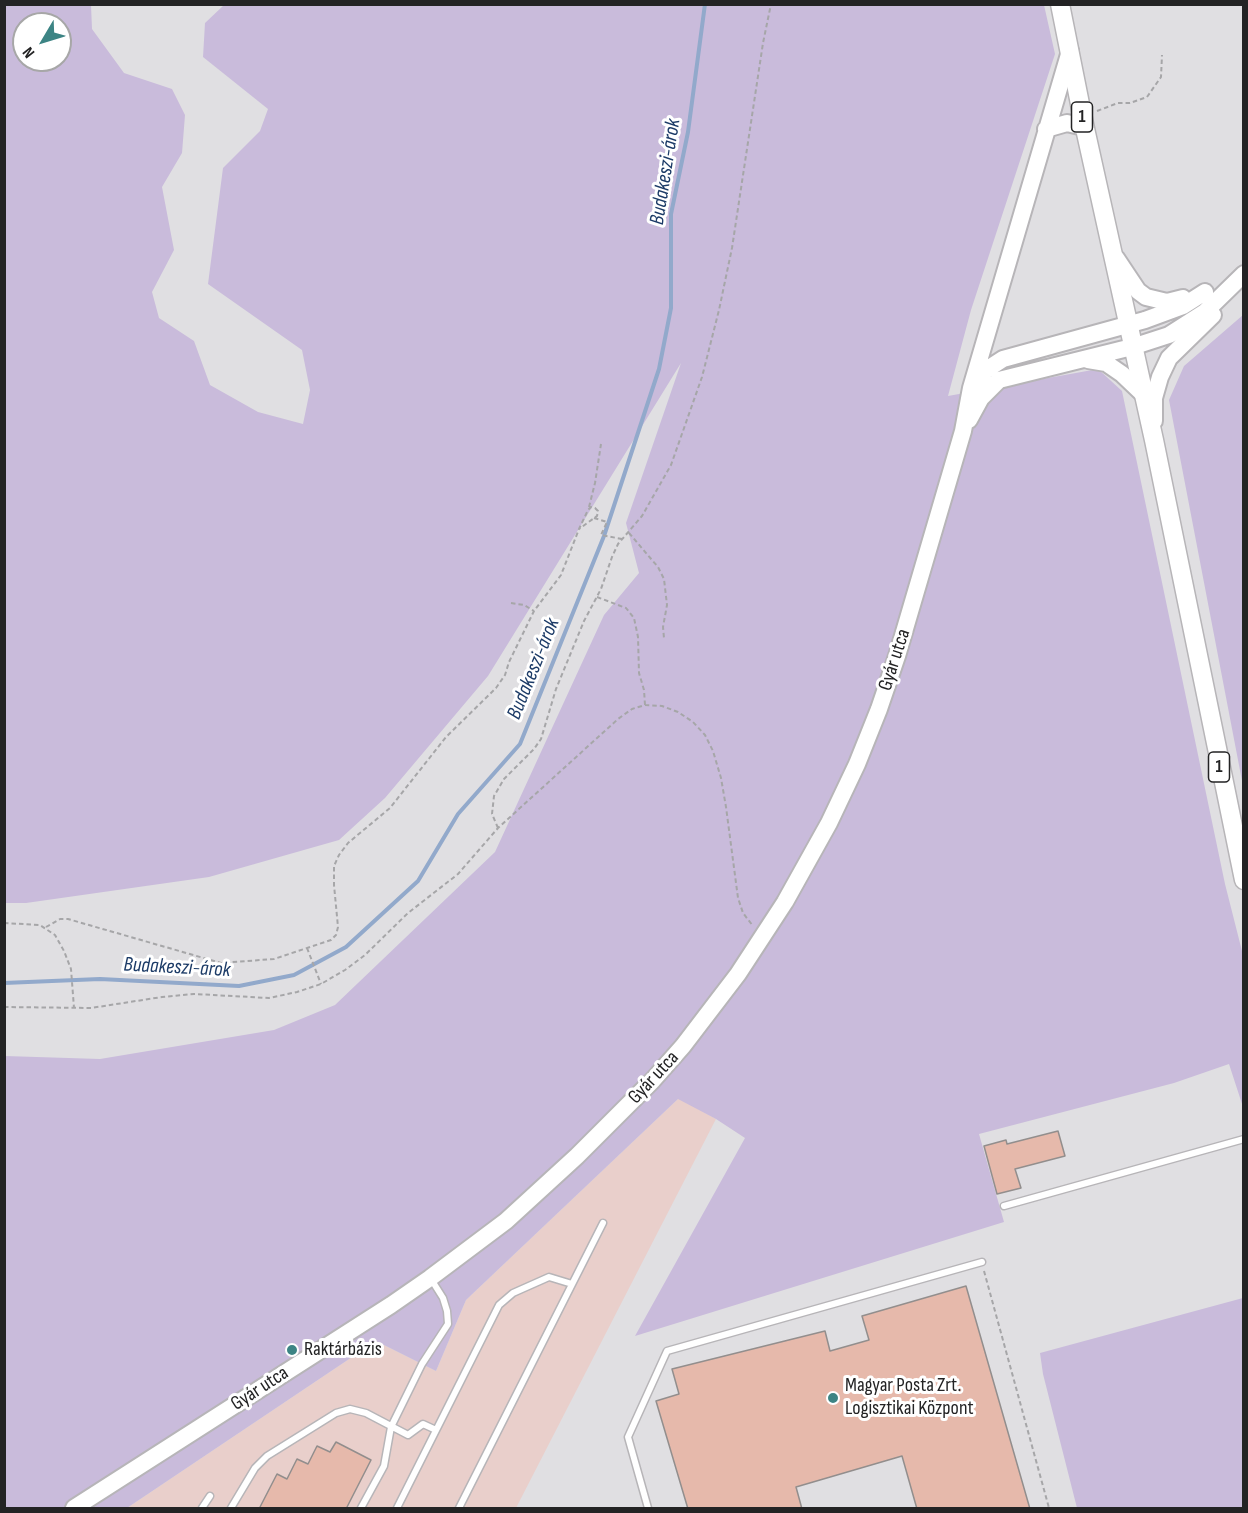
<!DOCTYPE html>
<html>
<head>
<meta charset="utf-8">
<style>
  body { margin:0 }
  #map { position:relative; width:1248px; height:1513px; overflow:hidden; background:#e0dfe2; font-family:"Sofia Sans Condensed",sans-serif }
  canvas { display:block }
  .frame { position:absolute; inset:0; border:6px solid #232324; pointer-events:none }
  .north { position:absolute; left:12px; top:12px; width:60px; height:60px; box-sizing:border-box; background:#fff; border:2px solid #a7a7a7; border-radius:50%; rotate:232deg; font-size:16px; font-weight:700; line-height:24px; text-align:center; color:#232324 }
  .north::after { content:''; display:block; margin:auto; width:21px; height:27px; background:#3c8484; clip-path:polygon(50% 0,100% 100%,50% 72%,0 100%) }
</style>
</head>
<body>
<div id="map">
<canvas width="1248" height="1513"></canvas>
<div class="frame"></div>
<div class="north">N</div>
</div>
<script>
const c = document.querySelector('canvas').getContext('2d');
c.lineJoin = 'round';
function paint(path, color) {
  c.fillStyle = color;
  c.fill(path, 'evenodd');
}
function poly(rows) {
  const path = new Path2D();
  for (const r of rows) {
    path.moveTo(r[0], r[1]);
    for (let i = 2; i < r.length; i += 2) path.lineTo(r[i], r[i + 1]);
  }
  return path;
}
function stroke(path, color, width, dash) {
  c.strokeStyle = color;
  c.lineWidth = width;
  c.lineCap = dash ? 'butt' : 'round';
  c.setLineDash(dash || []);
  c.stroke(path);
}
function write(font, color, halo, rows, align = 'center') {
  c.font = font + ' "Sofia Sans Condensed",sans-serif';
  c.lineWidth = 6;
  c.setLineDash([]);
  c.textBaseline = 'middle';
  c.strokeStyle = halo;
  c.fillStyle = color;
  for (const [text, x, y, turn = 0] of rows) {
    c.save();
    c.translate(x, y);
    c.rotate((+turn || 0) * Math.PI / 180);
    c.textAlign = isNaN(turn) ? turn : align;
    if (halo) c.strokeText(text, 0, 0);
    c.fillText(text, 0, 0);
    c.restore();
  }
}
paint(poly([
  [679,1098,716,1119,516,1508,127,1508,376,1341,436,1371,466,1300]
]), '#e9cfcb');
paint(poly([
  [5,5,91,5,92,29,124,73,172,89,185,115,182,153,162,187,174,250,152,292,159,318,194,341,210,385,258,412,303,424,310,390,302,350,208,284,223,168,260,131,268,109,203,57,205,23,224,5,1044,5,1055,54,971,310,948,396,1098,369,1122,391,1225,884,1243,955,1243,1107,1229,1064,1174,1083,979,1134,1004,1222,635,1336,745,1138,716,1119,678,1099,466,1300,436,1371,376,1341,127,1508,5,1508,5,1056,100,1059,274,1030,335,1005,495,852,604,615,639,573,626,523,681,363,488,676,385,798,339,840,209,877,26,903,5,903],
  [24,24,60,24,60,60,24,60],
  [1243,315,1243,786,1169,400,1184,366],
  [1243,1298,1243,1508,1077,1508,1043,1374,1040,1353]
]), '#c9bbdb');
stroke(poly([
  [4,983,100,979,239,986,294,975,346,947,418,881,458,814,520,744,604,536,659,369,671,308,671,214,688,132,705,4]
]), '#92a9cb', 4);
const building = poly([
  [1058,1131,1065,1156,1015,1169,1021,1188,997,1194,984,1146,1006,1140,1007,1144,1058,1131],
  [966,1286,1030,1509,917,1509,902,1456,796,1487,802,1509,688,1509,656,1401,679,1394,672,1369,825,1331,830,1351,869,1340,862,1316,966,1286],
  [336,1442,371,1460,346,1509,259,1509,277,1474,287,1479,297,1459,308,1464,317,1446,330,1452,336,1442]
]);
paint(building, '#e6b9ab');
stroke(building, '#928e8d', 1.5);
const service = poly([
  [1004,1206,1244,1139],
  [202,1508,210,1496],
  [231,1508,255,1468,267,1456,336,1413,350,1409,366,1413,408,1435,423,1424,436,1430],
  [361,1508,384,1466,391,1427,422,1364,448,1324,447,1311,443,1298,431,1279],
  [397,1508,499,1305,513,1293,549,1277,572,1284],
  [459,1508,603,1223],
  [648,1508,628,1437,667,1351,982,1262]
]);
const secondary = poly([
  [1046,129,1067,123,1084,127],
  [1116,258,1138,291,1146,297,1167,302,1183,298],
  [1088,360,1106,363,1122,374,1143,394],
  [973,385,986,370,1003,359,1145,320,1183,306,1205,292],
  [969,420,981,398,999,380,1132,347,1169,335,1205,312,1244,274],
  [1154,421,1154,398,1160,377,1169,358,1213,315],
  [74,1508,391,1305,430,1278,506,1221,577,1156,653,1080,683,1046,738,974,785,902,829,823,857,764,879,709,897,656,963,431,971,388,1070,51]
]);
const primary = poly([
  [1060,4,1084,124,1154,440,1244,880]
]);
stroke(service, '#b7b5b8', 9);
stroke(secondary, '#b7b5b8', 20);
stroke(primary, '#b7b5b8', 21);
stroke(poly([
  [1097,111,1118,103,1130,103,1147,97,1161,77,1162,55],
  [589,507,595,483,601,444],
  [594,518,607,522,601,535,622,539],
  [629,533,658,567,664,579,667,605,663,627,664,638],
  [597,597,626,608,634,618,638,637,639,673,644,690,645,705],
  [511,603,524,605,534,611],
  [498,828,492,814,494,796,504,779,534,749,541,739,556,689,584,621,601,589,612,557,618,544,642,516,671,465,702,377,719,310,732,248,763,43,771,4],
  [4,923,40,925,55,935,64,951,71,969,74,1008],
  [46,927,60,919,68,919,221,963,274,959,331,940,336,935,338,927,334,885,334,866,339,855,348,843,390,808,446,737,496,688,505,675,509,662,534,611,561,575,579,529,588,510,591,507,595,508,598,511,597,516,579,529],
  [307,948,321,984],
  [4,1007,91,1008,162,997,194,994,269,998,297,992,321,984,345,970,365,955,408,913,458,874,498,828,618,719,632,709,645,705,662,706,678,712,693,722,705,735,713,751,721,778,726,807,738,898,743,913,753,926],
  [984,1271,1049,1508]
]), '#a6a6a8', 2, [4.5, 3]);
stroke(service, '#fff', 6);
stroke(secondary, '#fff', 16);
stroke(primary, '#fff', 18);
for (const [x, y, r, color] of [
  [292,1350,6,"#3c8484"],
  [833,1398,6,"#3c8484"]
]) {
  const dot = new Path2D();
  dot.arc(x, y, r, 0, 2 * Math.PI);
  c.fillStyle = color;
  c.fill(dot);
  stroke(dot, '#fff', 2);
}
for (const [x, y, w] of [
  [1082,117,21],
  [1219,767,21]
]) {
  const box = new Path2D();
  box.roundRect(x - w / 2, y - 15, w, 30, 4.5);
  c.fillStyle = '#fff';
  c.fill(box);
  stroke(box, '#232324', 1.5);
}
write('bold 18px', '#232324', null, [
  ["1",1082,117],
  ["1",1219,767]
]);
write('20px', '#232324', '#fff', [
  ["Gyár utca",895,660,-72],
  ["Gyár utca",654,1078,-47],
  ["Gyár utca",260,1389,-33]
]);
write('20px', '#232324', '#fff', [
  ["Raktárbázis",304,1350],
  ["Magyar Posta Zrt.",845,1386],
  ["Logisztikai Központ",845,1409]
], 'left');
write('italic 21px', '#1c3b67', '#fff', [
  ["Budakeszi-árok",666,172,-81],
  ["Budakeszi-árok",534,669,-68],
  ["Budakeszi-árok",177,968,3]
]);
</script>
</body>
</html>
